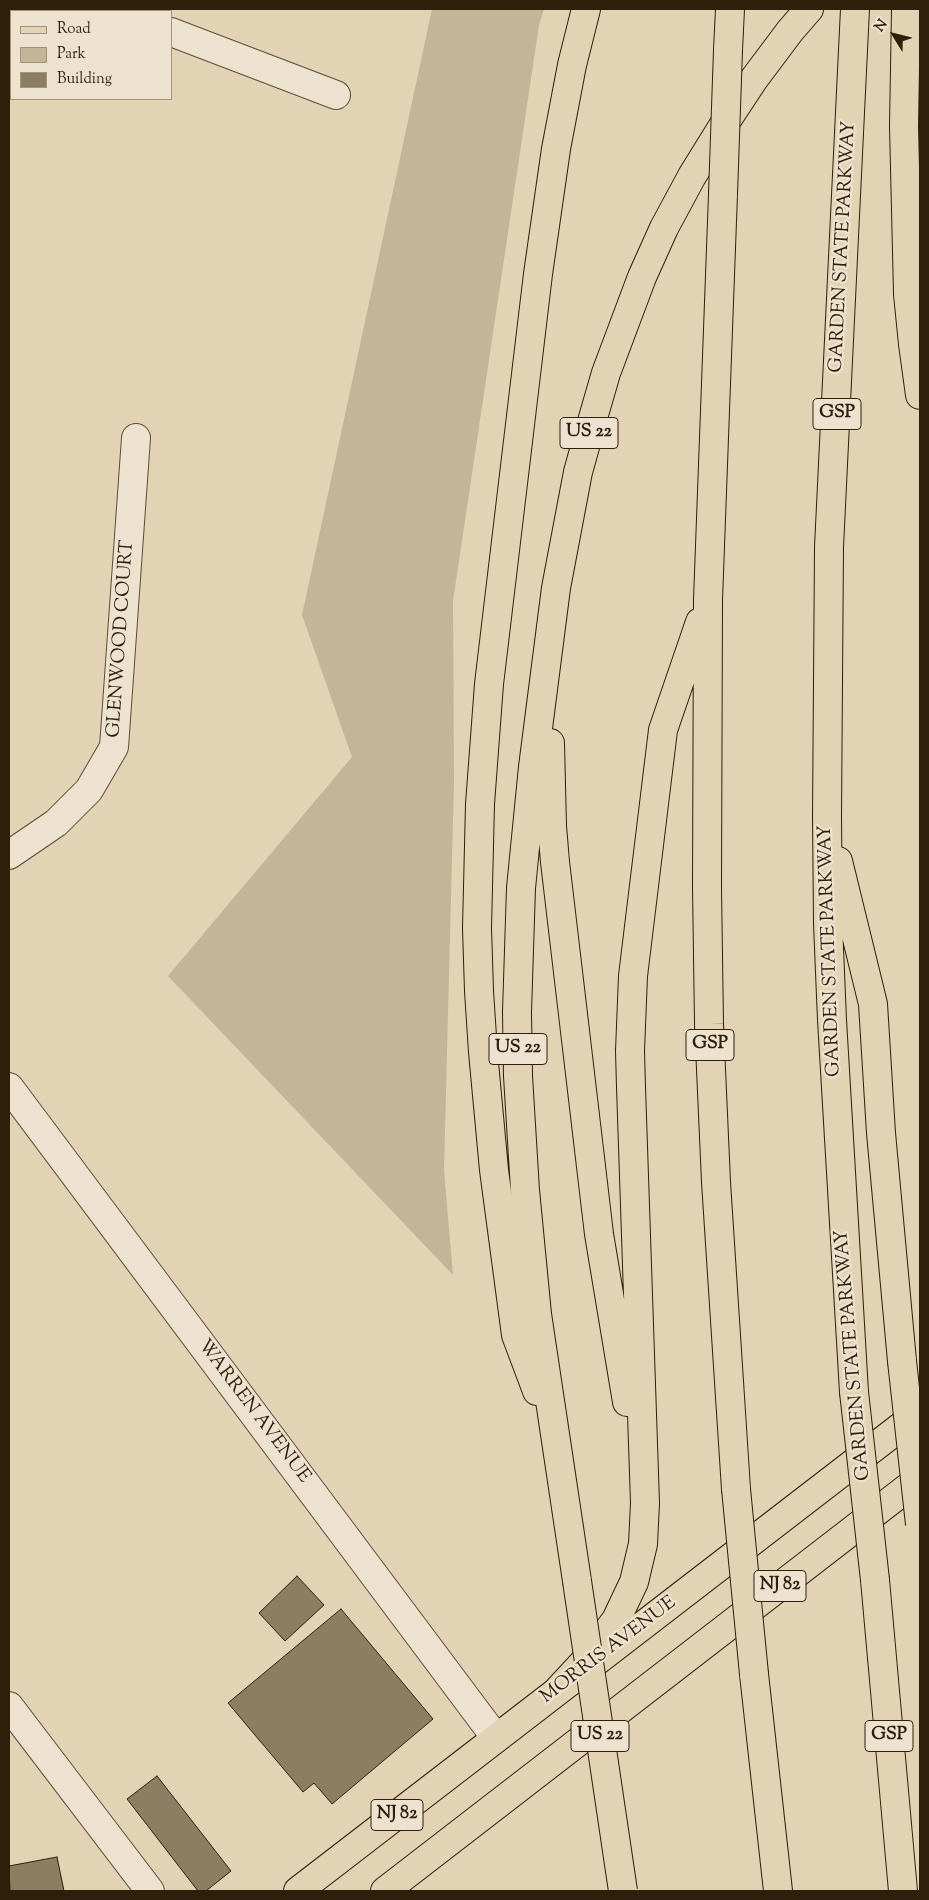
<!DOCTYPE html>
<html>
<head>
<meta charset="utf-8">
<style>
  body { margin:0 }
  #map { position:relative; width:929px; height:1900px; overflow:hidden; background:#e3d3b5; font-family:"Sorts Mill Goudy",serif }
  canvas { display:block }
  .frame { position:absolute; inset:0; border:10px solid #2e1f0b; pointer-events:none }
  .legend { position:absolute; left:10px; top:10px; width:162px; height:90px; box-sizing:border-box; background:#ede2cf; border:1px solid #a19481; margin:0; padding:6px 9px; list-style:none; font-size:15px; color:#2e1f0b }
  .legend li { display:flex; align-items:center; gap:10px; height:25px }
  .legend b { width:25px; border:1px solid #a19481 }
  .north { position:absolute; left:869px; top:10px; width:50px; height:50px; -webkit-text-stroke:4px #ede2cf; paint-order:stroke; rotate:306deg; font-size:14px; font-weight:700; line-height:20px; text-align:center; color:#2e1f0b }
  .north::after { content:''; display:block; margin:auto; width:18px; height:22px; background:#2e1f0b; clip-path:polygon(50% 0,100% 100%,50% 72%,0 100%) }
</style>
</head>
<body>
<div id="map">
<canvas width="929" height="1900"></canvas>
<div class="frame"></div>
<ul class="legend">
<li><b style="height:6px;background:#e3d3b5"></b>Road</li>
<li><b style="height:14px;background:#c4b498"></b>Park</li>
<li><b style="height:14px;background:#8c7d63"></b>Building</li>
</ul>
<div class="north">N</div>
</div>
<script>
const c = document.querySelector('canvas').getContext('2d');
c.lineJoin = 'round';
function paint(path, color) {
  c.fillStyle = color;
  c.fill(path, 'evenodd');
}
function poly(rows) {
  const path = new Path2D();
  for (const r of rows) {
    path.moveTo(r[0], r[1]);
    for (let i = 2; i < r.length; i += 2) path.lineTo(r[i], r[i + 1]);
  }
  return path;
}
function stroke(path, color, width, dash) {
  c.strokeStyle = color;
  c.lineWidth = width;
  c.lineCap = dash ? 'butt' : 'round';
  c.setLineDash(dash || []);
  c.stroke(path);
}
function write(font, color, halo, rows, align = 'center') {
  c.font = font + ' "Sorts Mill Goudy",serif';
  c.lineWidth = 4.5;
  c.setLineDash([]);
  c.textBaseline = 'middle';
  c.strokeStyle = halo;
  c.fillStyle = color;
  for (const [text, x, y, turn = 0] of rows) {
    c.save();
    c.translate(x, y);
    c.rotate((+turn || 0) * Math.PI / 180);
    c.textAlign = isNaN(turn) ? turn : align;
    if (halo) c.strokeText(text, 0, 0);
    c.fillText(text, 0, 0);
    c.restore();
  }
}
paint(poly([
  [432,9,544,9,539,25,453,601,454,781,444,1170,453,1275,168,976,352,757,302,615]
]), '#c4b498');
const building = poly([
  [297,1576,324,1605,285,1641,259,1613,297,1576],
  [341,1609,433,1719,332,1804,314,1783,303,1792,228,1703,341,1609],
  [157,1776,231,1871,206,1891,198,1891,127,1799,157,1776],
  [57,1857,64,1891,10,1891,9,1866,57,1857]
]);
paint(building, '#8c7d63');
stroke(building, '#2e1f0b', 1);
const street = poly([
  [112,9,119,11],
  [171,32,336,95],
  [9,855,56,823,89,790,114,747,136,438],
  [9,1087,496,1738],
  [9,1706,150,1891]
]);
const primary = poly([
  [298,1891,920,1412],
  [385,1891,920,1478]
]);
const highway = poly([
  [906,9,904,126,908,294,913,344,920,395],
  [728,50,730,9],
  [723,194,708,600,707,887,709,1024,716,1182,736,1489],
  [550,743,552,826,555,862,599,1234,627,1402],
  [838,861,873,1004,881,1133,902,1361],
  [537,1391,516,1335,494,1170,483,1052,479,991,477,928,480,804,489,684,538,274,556,149,572,65,586,9],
  [854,1392,832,1020,828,924,827,816,829,547,855,9],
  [875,1580,903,1891],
  [577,1581,537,1314,525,1190,518,1076,517,1012,521,888,533,767,556,588,578,472,593,418,606,373,642,277,664,228,692,176,723,126,754,79,790,31,809,9],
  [754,1674,778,1891],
  [559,1689,586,1660,616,1620,634,1582,643,1544,645,1503,631,1087,630,1051,633,976,663,730,700,622]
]);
stroke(street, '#5b4c36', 30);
stroke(primary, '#2e1f0b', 30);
stroke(highway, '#2e1f0b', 30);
stroke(street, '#ede2cf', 28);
stroke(primary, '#e3d3b5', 28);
stroke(highway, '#e3d3b5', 28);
const highwayBridge = poly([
  [723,194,728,50],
  [902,1361,920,1524],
  [854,1392,875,1580],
  [736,1489,754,1674],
  [577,1581,623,1891]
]);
stroke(highwayBridge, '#2e1f0b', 30, []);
stroke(highwayBridge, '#e3d3b5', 28);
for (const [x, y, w] of [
  [837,414,48],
  [589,433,58],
  [710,1045,48],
  [518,1049,58],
  [780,1586,52],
  [600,1736,58],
  [889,1736,48],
  [397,1815,52]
]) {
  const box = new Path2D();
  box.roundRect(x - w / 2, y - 15.5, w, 31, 4);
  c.fillStyle = '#ede2cf';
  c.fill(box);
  stroke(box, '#2e1f0b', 1);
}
write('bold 18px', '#2e1f0b', null, [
  ["GSP",837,414],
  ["US 22",589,433],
  ["GSP",710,1045],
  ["US 22",518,1049],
  ["NJ 82",780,1586],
  ["US 22",600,1736],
  ["GSP",889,1736],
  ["NJ 82",397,1815]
]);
write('19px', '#2e1f0b', '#ede2cf', [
  ["GARDEN STATE PARKWAY",844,247,-87],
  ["GLENWOOD COURT",122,639,-86],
  ["GARDEN STATE PARKWAY",831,951,-92],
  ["GARDEN STATE PARKWAY",854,1355,-95],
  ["WARREN AVENUE",253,1412,53],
  ["MORRIS AVENUE",609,1651,-37]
]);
</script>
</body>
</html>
